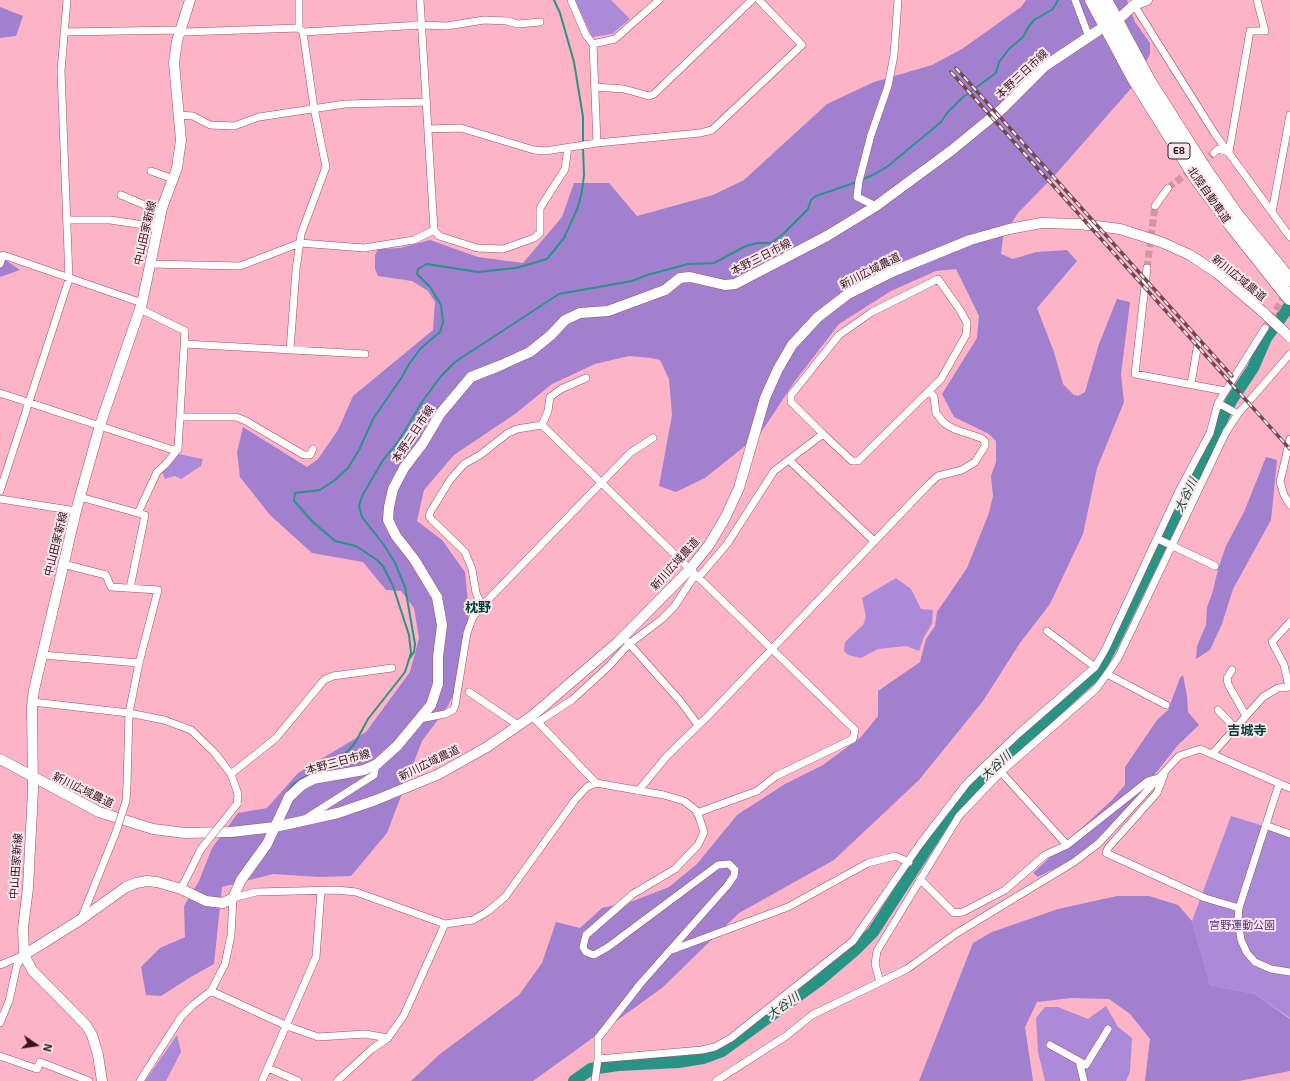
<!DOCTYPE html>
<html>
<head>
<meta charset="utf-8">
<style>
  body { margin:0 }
  #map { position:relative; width:1290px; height:1081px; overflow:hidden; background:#fdb4c7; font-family:"Exo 2",sans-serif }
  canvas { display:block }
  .north { position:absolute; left:16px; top:1025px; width:40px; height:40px; -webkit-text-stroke:3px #fae7eb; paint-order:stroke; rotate:103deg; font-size:11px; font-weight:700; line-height:16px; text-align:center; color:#35141f }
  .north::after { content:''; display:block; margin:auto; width:14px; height:18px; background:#35141f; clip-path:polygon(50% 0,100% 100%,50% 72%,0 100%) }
</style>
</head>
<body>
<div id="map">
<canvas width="1290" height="1081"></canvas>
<div class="north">N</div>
</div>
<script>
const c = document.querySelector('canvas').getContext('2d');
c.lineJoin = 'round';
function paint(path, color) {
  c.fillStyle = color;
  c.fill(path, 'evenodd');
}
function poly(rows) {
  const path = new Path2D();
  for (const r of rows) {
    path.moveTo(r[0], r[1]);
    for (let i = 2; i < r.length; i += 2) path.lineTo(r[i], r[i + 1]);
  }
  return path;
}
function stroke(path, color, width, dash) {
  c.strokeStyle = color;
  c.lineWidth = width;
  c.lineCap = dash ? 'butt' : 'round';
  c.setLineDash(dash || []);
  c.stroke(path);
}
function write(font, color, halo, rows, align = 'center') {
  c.font = font + ' "Exo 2","Noto Sans JP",sans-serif';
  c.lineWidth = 4;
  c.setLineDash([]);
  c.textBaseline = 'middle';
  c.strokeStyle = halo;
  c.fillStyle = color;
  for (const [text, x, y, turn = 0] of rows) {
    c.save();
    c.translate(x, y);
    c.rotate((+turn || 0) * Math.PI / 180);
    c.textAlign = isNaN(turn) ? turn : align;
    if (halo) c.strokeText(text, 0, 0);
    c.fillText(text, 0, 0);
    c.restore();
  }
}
paint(poly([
  [575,0,611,0,630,19,612,34,592,37],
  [178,454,203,459,201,466,181,479,175,476,165,479,162,472],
  [896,578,911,589,921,609,933,610,932,624,924,637,919,651,906,646,878,649,861,658,848,655,844,651,845,642,863,625,866,617,862,598],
  [1231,816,1290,834,1290,1018,1255,994,1210,985,1192,921],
  [1106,1006,1118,1027,1132,1038,1130,1072,1126,1081,1045,1081,1038,1052,1036,1018,1045,1007,1058,1007,1088,1019],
  [177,1035,181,1052,166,1081,145,1081]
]), '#aa8ad9');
paint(poly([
  [1026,0,1127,0,1135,22,1150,43,1150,54,1135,84,1055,175,1018,213,1003,237,1001,254,1013,259,1036,252,1067,250,1077,261,1037,308,1054,352,1063,384,1074,395,1078,396,1085,392,1099,344,1117,299,1130,302,1121,374,1124,402,1097,468,1083,534,1050,604,1020,643,983,701,919,780,834,860,739,913,662,988,533,1081,411,1081,440,1054,519,995,542,963,556,922,580,928,602,908,633,901,669,887,697,864,737,815,785,784,823,765,861,737,878,716,878,691,920,662,926,639,935,626,937,612,967,568,989,513,993,496,991,476,996,462,996,441,989,434,954,417,942,394,977,338,979,316,956,269,936,271,891,291,839,324,795,381,760,434,705,478,676,492,659,486,672,415,669,379,660,360,651,358,629,356,595,364,552,384,515,414,454,455,424,490,417,521,442,540,465,572,468,602,468,633,459,685,446,709,422,741,387,833,351,876,319,877,273,874,222,887,214,964,189,978,161,996,146,995,141,967,160,948,185,937,184,906,199,881,212,848,238,813,267,808,298,773,366,732,410,672,419,638,414,608,401,591,386,590,363,562,312,553,270,515,240,477,237,452,243,427,307,467,318,459,338,430,353,396,433,330,435,302,428,291,412,281,378,276,375,269,375,255,378,249,400,248,430,240,478,257,523,263,562,217,574,183,609,183,637,216,713,195,744,180,827,104,874,82,932,65,962,49,1021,7],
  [0,7,23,16,16,36,0,38],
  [0,256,20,270,0,277],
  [1266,457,1277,460,1271,520,1233,589,1222,624,1210,650,1196,659,1197,646,1206,625,1207,607,1212,594,1219,566,1226,546,1244,512],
  [1183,675,1187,696,1188,712,1199,725,1178,745,1137,797,1097,839,1077,857,1038,877,1033,873,1111,801,1125,785,1125,767,1157,720,1168,710,1180,678],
  [1117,896,1149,896,1178,905,1192,921,1210,985,1255,994,1290,1019,1290,1071,1239,1081,1145,1081,1150,1039,1130,1014,1109,999,1071,998,1037,1002,1025,1027,1033,1081,919,1081,973,943,992,932,1058,909]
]), '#a180d0');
stroke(poly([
  [554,0,560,13,574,62,583,117,583,143],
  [861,180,875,174,888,166,941,122,947,113,963,97,996,73,999,62,1009,49,1023,37,1029,26,1034,20,1053,9,1058,0],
  [410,658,414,652,415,644,405,587,395,563,384,545,362,517,359,506,362,496,383,460,398,442,422,402,441,376,455,362,559,294,632,281,647,275,688,264,714,263,746,246,757,243,771,243,782,235,808,209,811,200,816,196,857,182],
  [288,791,293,784,348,751,355,743,368,719,405,672,411,653,409,635,393,586,383,566,377,560,356,546,335,541,313,522,294,501,295,493,320,490,335,480,348,468,359,450,373,419,402,377,409,364,421,348,440,332,443,323,441,305,430,287,417,274,418,269,427,264,478,272,516,268,547,259,564,238,578,207,582,191,584,175,583,147]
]), '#299385', 2);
stroke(poly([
  [574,1081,591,1069,618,1065,679,1062,703,1058,722,1051,820,980,854,951,873,932,944,822,972,788,1098,672,1113,644,1231,401,1253,368,1266,338,1290,305]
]), '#299385', 12);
stroke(poly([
  [1168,188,1214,153],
  [1147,268,1155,206],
  [1265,328,1287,292]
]), '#d594a5', 7, [7, 3.5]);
const street = poly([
  [420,0,434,230,439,236,477,248,503,249,534,238,540,233,540,208,565,169,568,147],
  [571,0,586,35,593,44,597,143],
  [1075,0,1089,37],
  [1134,5,1215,134,1290,237],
  [64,32,180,30,185,32,299,28],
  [303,32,422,25,447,26,484,20,507,21,518,24,540,22],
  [593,44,615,39,659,0],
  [595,87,624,89,649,96,654,94,752,0],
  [179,115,193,116,210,125,234,126,259,117,345,104,427,102],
  [428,129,461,128,534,150,545,151,597,143,700,133,712,130,802,45,759,0],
  [1229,152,1250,31,1265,31,1257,0],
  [1214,153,1218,149,1229,152],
  [151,171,173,179],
  [121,195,161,212],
  [876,206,857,197,859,181,871,135,888,86,894,55,898,0],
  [1155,206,1168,188],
  [1272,212,1290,115],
  [68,220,110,220,158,227],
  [0,264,3,255,142,303],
  [151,264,240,266,300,243,364,248,414,240,434,230],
  [1147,268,1135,374,1225,391],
  [185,344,365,354],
  [290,350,296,270,301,234,326,167,314,108,303,32,299,28,299,0],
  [1191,384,1198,343],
  [0,393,170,449,178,449,185,331,140,309],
  [1218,403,1238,414],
  [181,417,236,417,246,421,304,455,310,455,313,449],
  [542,425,548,411,550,397,561,389,586,378],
  [1290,439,1280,482,1284,495,1290,505],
  [789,460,874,541],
  [0,491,69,279,61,71,67,0],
  [80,497,145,515,130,588],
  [0,499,76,511],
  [138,513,157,472,166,464,178,449],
  [1158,539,1215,566],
  [63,564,106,575,111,587,158,590,139,663,129,713,127,785],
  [698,578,727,544,774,471,823,434,791,402,791,395,839,335,872,312,938,279,960,310,967,323,966,335,941,379,858,461,852,461,823,434],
  [482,606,476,593,472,569,465,552,432,520,429,516,431,511,450,480,464,464,480,455,508,433,517,429,542,425,855,730,853,739,776,776,757,791,697,813],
  [1047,631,1095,667],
  [626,640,681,702,698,725],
  [42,655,139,663],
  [1232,670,1227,678,1228,684,1246,716],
  [1107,674,1166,705],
  [1289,687,1284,665,1272,642,1290,622],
  [469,692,518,725],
  [33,702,129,713,164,720,191,730,214,752,231,774,238,794,237,804],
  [1218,710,1235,728],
  [420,719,445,714,453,710,455,706,467,633,473,617,482,606,630,453,653,438],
  [535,719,596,783],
  [538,722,572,700,609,666,629,644,662,619,674,607,695,575],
  [1213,753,1263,697,1278,688,1290,687],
  [1001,772,1067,845],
  [231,774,276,738,324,680,333,676,392,668],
  [1164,775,1157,793,1108,848,1106,853,1205,898,1239,908],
  [1279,784,1239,908,1238,920,1241,940,1247,953,1255,962,1271,969,1290,972],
  [638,791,667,756,710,714,929,484,938,476,962,470,975,462,985,446,985,441,981,438,954,429,944,423,936,413,934,397,929,391],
  [308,817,374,775,376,765],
  [1265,825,1290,834],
  [920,879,954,913,963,912,1005,890,1045,855,1067,845,1148,781,1158,778],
  [181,889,201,849],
  [81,919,116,832],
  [672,950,788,907,868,863,895,856,909,862],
  [0,965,24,955],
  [880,982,875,964,877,951,959,816,1001,772,1096,689,1107,674,1118,658,1135,623,1226,432,1238,414,1290,354],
  [211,991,287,1026,318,1037,365,1034,388,1038],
  [0,1023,9,1001,17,965,24,955],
  [1050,1045,1079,1061,1084,1081],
  [0,1056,37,1069,40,1062,89,1081],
  [598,1059,702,1050,715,1047,731,1038,853,941,920,844,967,783,1018,734,1095,667,1106,648,1179,491,1210,433,1218,403,1265,328],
  [1079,1061,1086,1065,1108,1029],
  [268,1068,298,1081],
  [140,1081,181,1017,193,1005,211,991,225,964,231,935,233,898,256,892,337,890,356,892,445,924,473,920,487,912,505,897,575,800,587,787,596,783,664,795,684,801,697,811,704,832,698,845,675,869,633,894,586,935,583,947,586,952,594,955,608,947,718,865,729,864,735,870,734,876,727,886,641,983,598,1038,598,1059,595,1081],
  [262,1081,316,957,321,891],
  [337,1081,372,1049,388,1038,404,1015,445,924],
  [716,1081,786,1036,812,1015,907,969,957,933,1074,862,1099,843,1179,756,1200,749,1290,788]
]);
const secondary = poly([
  [1122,16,1134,5,1147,0],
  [0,759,99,812,153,829,185,833,231,832,275,827,338,813,376,800,439,774,487,747,532,716,618,642,689,570,709,545,725,518,739,488,765,398,778,369,792,345,818,317,848,294,894,271,970,240,1009,229,1041,223,1080,224,1120,229,1161,242,1190,255,1217,273,1263,312],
  [24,955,80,920,126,887,136,883,147,881,157,882,181,889,206,901,223,903,233,898,241,880,267,844,289,797,302,785,313,779,364,770,377,764,397,746,431,705,438,684,438,657,442,625,437,597,414,559,396,536,388,520,389,507,393,489,404,468,423,443,440,414,471,377,499,366,530,352,551,335,565,320,580,313,608,311,665,290,680,278,690,277,725,285,735,284,827,236,876,206,952,150,1002,109,1045,66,1099,30],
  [102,1081,98,1055,92,1035,86,1025,32,970,24,955,23,928,28,888,33,790,32,706,34,690,76,511,100,425,142,303,162,208,177,168,181,140,174,63,177,41,190,0]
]);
const highway = poly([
  [1092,0,1134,78,1196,177,1230,223,1284,291],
  [1105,0,1149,82,1205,170,1237,216,1290,281]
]);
stroke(street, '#9f4e67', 8);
stroke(secondary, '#9f4e67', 11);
stroke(highway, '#9f4e67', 15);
stroke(street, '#fff', 7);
stroke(secondary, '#fff', 10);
stroke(highway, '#fff', 14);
const rail = poly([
  [956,68,1232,376],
  [951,72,1290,449]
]);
stroke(rail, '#744754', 3.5);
stroke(rail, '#fae7eb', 2, [6]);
const streetBridge = poly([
  [116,832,126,801,127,785],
  [201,849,237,804]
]);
const secondaryBridge = poly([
  [1263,312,1290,337]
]);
const highwayBridge = poly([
  [1284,291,1290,298]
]);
stroke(streetBridge, '#9f4e67', 8, []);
stroke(secondaryBridge, '#9f4e67', 11, []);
stroke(highwayBridge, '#9f4e67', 15, []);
stroke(streetBridge, '#fff', 7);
stroke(secondaryBridge, '#fff', 10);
stroke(highwayBridge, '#fff', 14);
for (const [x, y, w] of [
  [1179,151,22]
]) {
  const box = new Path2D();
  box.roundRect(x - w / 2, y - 8, w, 16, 3);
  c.fillStyle = '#fae7eb';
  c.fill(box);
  stroke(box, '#35141f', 1);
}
write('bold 10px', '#35141f', null, [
  ["E8",1179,151]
]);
write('11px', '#35141f', '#fae7eb', [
  ["本野三日市線",1022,74,-43],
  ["北陸自動車道",1209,195,55],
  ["中山田家新線",145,233,-77],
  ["本野三日市線",761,257,-27],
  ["新川広域農道",870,271,-27],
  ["新川広域農道",1239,278,39],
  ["本野三日市線",413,434,-56],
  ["中山田家新線",56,544,-76],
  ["新川広域農道",675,564,-48],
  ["本野三日市線",338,762,-15],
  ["新川広域農道",429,763,-26],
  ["新川広域農道",83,790,26],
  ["中山田家新線",16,866,-86]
]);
write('11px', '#5d318f', '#fae7eb', [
  ["宮野運動公園",1242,925]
]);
write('italic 12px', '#0a473f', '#fae7eb', [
  ["大谷川",1186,495,-64],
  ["大谷川",996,766,-43],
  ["大谷川",783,1006,-36]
]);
write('bold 13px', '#003f38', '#fae7eb', [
  ["枕野",478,608],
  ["吉城寺",1247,731]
]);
</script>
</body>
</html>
